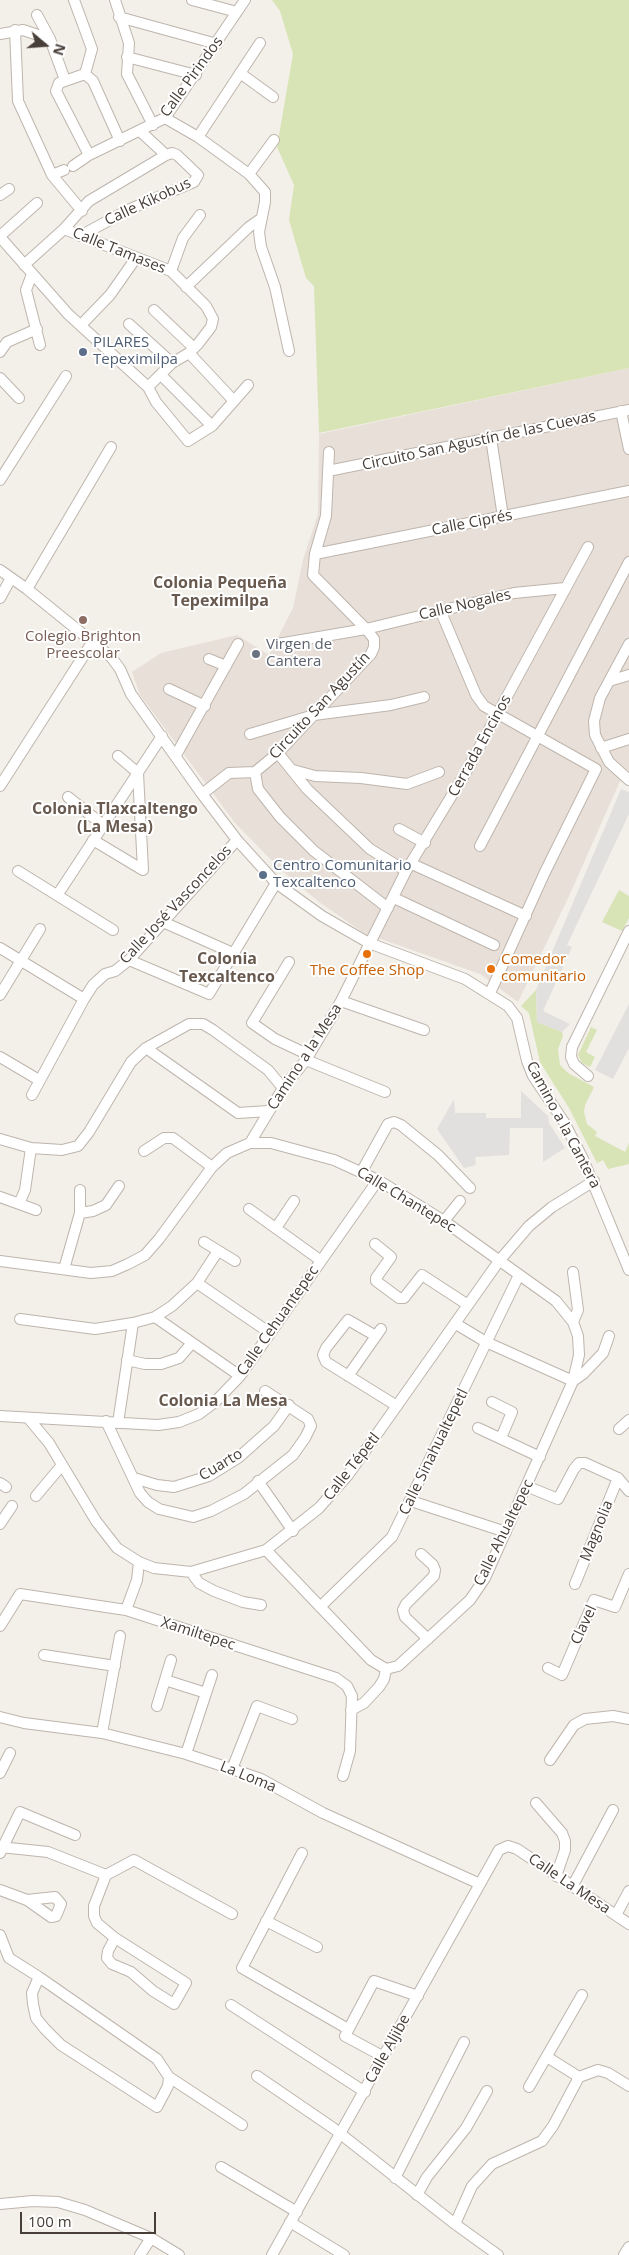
<!DOCTYPE html>
<html>
<head>
<meta charset="utf-8">
<style>
  body { margin:0 }
  #map { position:relative; width:629px; height:2255px; overflow:hidden; background:#f3efe9; font-family:"Open Sans",sans-serif }
  canvas { display:block }
  .north { position:absolute; left:20px; top:20px; width:50px; height:50px; -webkit-text-stroke:4px #fff; paint-order:stroke; rotate:108deg; font-size:14px; font-weight:700; line-height:20px; text-align:center; color:#473e38 }
  .north::after { content:''; display:block; margin:auto; width:18px; height:22px; background:#473e38; clip-path:polygon(50% 0,100% 100%,50% 72%,0 100%) }
  .scale { position:absolute; left:20px; top:2212px; width:136px; height:22px; box-sizing:border-box; border:2px solid #473e38; border-top:0; padding-left:6px; font-size:15px; line-height:18px; white-space:nowrap; color:#473e38; -webkit-text-stroke:4px #fff; paint-order:stroke }
</style>
</head>
<body>
<div id="map">
<canvas width="629" height="2255"></canvas>
<div class="north">N</div>
<div class="scale">100 m</div>
</div>
<script>
const c = document.querySelector('canvas').getContext('2d');
c.lineJoin = 'round';
function paint(path, color) {
  c.fillStyle = color;
  c.fill(path, 'evenodd');
}
function poly(rows) {
  const path = new Path2D();
  for (const r of rows) {
    path.moveTo(r[0], r[1]);
    for (let i = 2; i < r.length; i += 2) path.lineTo(r[i], r[i + 1]);
  }
  return path;
}
function stroke(path, color, width, dash) {
  c.strokeStyle = color;
  c.lineWidth = width;
  c.lineCap = dash ? 'butt' : 'round';
  c.setLineDash(dash || []);
  c.stroke(path);
}
function write(font, color, halo, rows, align = 'center') {
  c.font = font + ' "Open Sans",sans-serif';
  c.lineWidth = 4;
  c.setLineDash([]);
  c.textBaseline = 'middle';
  c.strokeStyle = halo;
  c.fillStyle = color;
  for (const [text, x, y, turn = 0] of rows) {
    c.save();
    c.translate(x, y);
    c.rotate((+turn || 0) * Math.PI / 180);
    c.textAlign = isNaN(turn) ? turn : align;
    if (halo) c.strokeText(text, 0, 0);
    c.fillText(text, 0, 0);
    c.restore();
  }
}
paint(poly([
  [629,368,629,772,620,781,570,894,518,1002,480,974,364,933,319,902,280,869,235,823,140,695,132,672,161,653,237,635,269,655,293,608,303,560,318,514,319,434]
]), '#e7dfd8');
paint(poly([
  [272,0,629,0,629,368,319,433,314,286,306,278,289,220,294,185,277,147,293,54,280,11],
  [619,890,629,896,629,918,622,931,602,922],
  [536,990,537,1022,562,1032,563,1036,558,1049,560,1065,568,1073,594,1087,585,1105,584,1112,587,1124,597,1132,595,1136,625,1152,629,1143,629,1164,608,1169,603,1160,597,1163,569,1108,540,1062,529,1013,521,1006],
  [591,1027,597,1030,586,1052,595,1057,590,1067,582,1063,578,1055]
]), '#d8e4b5');
paint(poly([
  [621,789,629,792,629,814,567,945,572,947,543,1011,570,1024,562,1032,537,1022,536,990],
  [629,1004,629,1048,613,1079,595,1070],
  [521,1091,548,1116,549,1123,565,1148,543,1162,543,1128,510,1128,509,1155,475,1157,476,1165,464,1168,437,1129,454,1099,455,1113,486,1113,486,1118,521,1118]
]), '#e2e0de');
const minor = poly([
  [74,0,92,49,85,74],
  [115,0,129,43,127,74,153,125],
  [192,0,237,12],
  [37,15,50,39,65,80],
  [119,17,217,44],
  [15,30,18,101,52,175,82,211],
  [0,34,23,30,50,39],
  [127,57,196,75],
  [240,73,273,97],
  [85,74,59,83,56,91,89,155],
  [85,74,93,81,120,141],
  [165,118,198,137,249,174,265,192,265,202,259,232,261,247,275,287,289,351],
  [140,131,166,155],
  [198,137,260,43],
  [73,166,89,155,165,118,245,0],
  [249,174,274,140],
  [52,175,64,170],
  [0,195,9,189],
  [64,229,171,271,206,306,213,319,211,327,198,344,189,353,172,363,148,387],
  [0,236,37,203],
  [0,237,68,314,148,387,156,402,188,441,212,426,248,385],
  [24,265,64,229,89,201,166,155,172,153,177,155,198,175,194,182,130,209,80,236],
  [171,271,183,238,200,215],
  [32,274,26,290,40,345],
  [186,287,249,227,262,218],
  [154,310,194,348],
  [129,324,172,363],
  [81,325,110,295,136,258],
  [0,352,7,342,37,329],
  [189,353,234,401],
  [161,375,212,426],
  [0,378,19,398],
  [621,411,629,449],
  [491,438,503,517],
  [328,471,629,410],
  [0,480,66,376],
  [315,554,629,491],
  [0,570,27,589,111,657,120,669,131,694,202,794,237,840,276,883,322,916,369,943,465,979,508,1006,517,1018,527,1061,533,1076,564,1122,583,1159,629,1270],
  [27,589,111,447],
  [0,598,11,578],
  [441,612,476,695,484,706,596,769,545,872,490,993],
  [278,644,366,629,514,593,565,588],
  [629,644,600,698,594,721,595,735,609,762,629,780],
  [209,659,226,666],
  [609,681,629,675],
  [169,689,205,706],
  [250,734,314,715,391,705,424,697],
  [601,748,629,739],
  [278,753,307,789,370,849,406,871],
  [176,755,238,644],
  [118,756,138,773,143,870],
  [293,770,315,776,361,778,407,784,439,772],
  [255,772,258,789,280,817,314,851,388,908],
  [0,786,93,641],
  [202,794,229,773,255,772,278,753,371,654,374,647,374,639,366,629,313,575,315,554,326,516,329,452],
  [68,797,103,825],
  [399,829,425,843],
  [93,840,143,870],
  [480,846,629,562],
  [412,864,526,916],
  [18,871,113,930],
  [58,894,162,736],
  [394,898,494,945],
  [163,922,235,954],
  [0,948,84,999,93,985,105,974,115,971,129,960,237,840],
  [129,960,209,994,276,883],
  [289,962,252,1023,275,1039,309,1055],
  [0,995,40,929],
  [341,1001,424,1030],
  [146,1048,238,1113,269,1111],
  [0,1057,39,1080],
  [306,1060,385,1092],
  [588,1076,574,1064,571,1057,572,1047,629,931],
  [32,1095,84,999],
  [0,1139,31,1148,62,1150,78,1146,89,1132,131,1062,146,1048,189,1024,203,1024,213,1030,268,1070,283,1088],
  [250,1143,283,1088,306,1060,341,1001,406,871,466,772,588,547],
  [144,1151,164,1138,173,1138,212,1167],
  [362,1171,388,1124,394,1122,401,1125,438,1155,470,1188],
  [0,1197,36,1210],
  [19,1204,25,1190,31,1148],
  [249,1209,320,1260],
  [80,1213,93,1211,106,1205,119,1186],
  [444,1221,460,1201],
  [276,1228,294,1201],
  [204,1242,235,1261],
  [375,1244,391,1257,376,1278,376,1281,399,1298,404,1298,422,1275,468,1305],
  [0,1261,91,1273,112,1271,128,1264,145,1255,159,1239,212,1167,227,1153,250,1143,271,1143,334,1160,378,1180,444,1221,556,1301,573,1322,578,1336,579,1355,573,1381,485,1578,470,1600,398,1666,386,1669,371,1660,266,1550],
  [64,1269,80,1213,80,1190],
  [573,1272,578,1310,573,1322],
  [197,1283,270,1333],
  [155,1317,240,1376],
  [20,1319,95,1329,133,1323,155,1317,172,1306,197,1283,218,1251],
  [456,1324,486,1342,573,1381,583,1374,603,1353,609,1336],
  [376,1336,348,1320,326,1348,323,1355,326,1362,397,1406],
  [127,1360,145,1364,161,1364,179,1358,192,1343],
  [348,1376,381,1329],
  [492,1402,512,1412,501,1438],
  [0,1416,158,1425,179,1422,199,1414,215,1402,240,1376,378,1180],
  [29,1419,49,1443,96,1521,117,1548,139,1562,154,1568,191,1572,266,1550,319,1508,348,1475,499,1261,529,1226,552,1207,594,1181],
  [106,1421,140,1493,148,1502,159,1509,193,1517,211,1511,244,1494,293,1455,305,1438,311,1426,308,1419,265,1391],
  [118,1423,133,1323],
  [478,1428,540,1457],
  [619,1429,629,1420],
  [134,1478,157,1485,174,1487,209,1476,238,1458,274,1426,289,1405],
  [258,1481,293,1531],
  [0,1483,6,1487],
  [526,1486,558,1499,574,1469,579,1463,585,1463,618,1478,629,1491],
  [36,1496,62,1465],
  [411,1501,506,1532],
  [0,1524,12,1506],
  [421,1554,433,1565,435,1570,434,1576,406,1604,403,1610,405,1617,428,1639],
  [191,1572,199,1583,214,1591,243,1602,261,1605],
  [575,1584,618,1478],
  [320,1607,392,1537,519,1275],
  [126,1610,137,1580,139,1562],
  [0,1626,20,1594,126,1610,336,1678,347,1686,352,1696,350,1751,343,1776],
  [44,1655,115,1666],
  [548,1668,562,1675,594,1600,615,1607,629,1574],
  [165,1680,206,1693],
  [157,1706,171,1660],
  [351,1710,364,1703,379,1687,384,1679,386,1669],
  [0,1717,24,1723,102,1733,186,1754,232,1769,261,1779,323,1813,480,1884],
  [102,1733,120,1636],
  [186,1754,212,1675],
  [550,1760,574,1725,585,1719,613,1716,629,1719],
  [232,1769,257,1706,292,1719],
  [0,1773,10,1753],
  [536,1803,562,1833,565,1841,565,1850,556,1876],
  [0,1847,48,1852,106,1875],
  [0,1853,20,1812,75,1835],
  [302,1853,242,1968,348,2029],
  [572,1887,613,1810],
  [0,1890,27,1900,51,1917,56,1916,61,1904,55,1897,27,1900],
  [616,1915,629,1891],
  [266,1921,317,1947],
  [0,1935,9,1958,39,1977,157,2059,169,2077,168,2086,157,2107,61,2045,45,2029,36,2018,33,2004,32,1993,39,1977],
  [115,1938,108,1951,107,1958,112,1964,131,1972,153,1991,174,2004,186,1983,115,1938,97,1923,94,1916,94,1906,106,1875,134,1860,232,1914],
  [231,2005,365,2092],
  [384,2057,345,2036,374,1981,418,1996],
  [547,2057,579,2077],
  [257,2076,333,2128,455,2224,498,2255],
  [169,2077,242,2125],
  [529,2087,582,1995],
  [221,2167,297,2212],
  [395,2178,464,2042],
  [417,2195,427,2177,466,2128,487,2091],
  [0,2204,33,2201,58,2202,85,2210,151,2238,179,2255],
  [290,2222,344,2255],
  [455,2224,472,2186,492,2164,542,2141,553,2126,579,2077,598,2070,608,2073,629,2086],
  [140,2255,151,2238],
  [272,2255,499,1850,508,1846,517,1849,629,1924],
  [624,2255,629,2247]
]);
stroke(minor, '#beb5ad', 12);
stroke(minor, '#fff', 10);
for (const [x, y, r, color] of [
  [83,352,5,"#5c6f8a"],
  [83,620,5,"#8d6e63"],
  [256,654,5,"#6b7280"],
  [263,875,5,"#5c6f8a"],
  [367,954,5,"#e8710a"],
  [491,969,5,"#e8710a"]
]) {
  const dot = new Path2D();
  dot.arc(x, y, r, 0, 2 * Math.PI);
  c.fillStyle = color;
  c.fill(dot);
  stroke(dot, '#fff', 2);
}
write('15px', '#473e38', '#fff', [
  ["Calle Pirindos",192,77,-54],
  ["Calle Kikobus",148,202,-25],
  ["Calle Tamases",119,251,22],
  ["Circuito San Agustín de las Cuevas",479,441,-12],
  ["Calle Ciprés",472,523,-11],
  ["Calle Nogales",465,605,-13],
  ["Circuito San Agustín",320,706,-47],
  ["Cerrada Encinos",480,746,-61],
  ["Calle José Vasconcelos",176,905,-47],
  ["Camino a la Mesa",305,1057,-57],
  ["Camino a la Cantera",563,1125,62],
  ["Calle Chantepec",406,1200,31],
  ["Calle Cehuantepec",278,1321,-55],
  ["Calle Sinahualtepetl",434,1452,-64],
  ["Cuarto",221,1465,-31],
  ["Calle Tépetl",352,1467,-52],
  ["Magnolia",597,1531,-68],
  ["Calle Ahualtepec",504,1533,-64],
  ["Clavel",584,1625,-65],
  ["Xamiltepec",198,1634,18],
  ["La Loma",248,1777,22],
  ["Calle La Mesa",569,1884,34],
  ["Calle Aljibe",388,2049,-61]
]);
write('15px', '#4e5e75', '#fff', [
  ["PILARES",93,343],
  ["Tepeximilpa",93,360],
  ["Centro Comunitario",273,866],
  ["Texcaltenco",273,883]
], 'left');
write('15px', '#785e54', '#fff', [
  ["Colegio Brighton",83,637],
  ["Preescolar",83,654]
]);
write('15px', '#5b616d', '#fff', [
  ["Virgen de",266,645],
  ["Cantera",266,662]
], 'left');
write('15px', '#c56008', '#fff', [
  ["Comedor",501,960],
  ["comunitario",501,977],
  ["The Coffee Shop",367,971,"center"]
], 'left');
write('bold 16px', '#695a50', '#fff', [
  ["Colonia Pequeña",220,583],
  ["Tepeximilpa",220,601],
  ["Colonia Tlaxcaltengo",115,809],
  ["(La Mesa)",115,827],
  ["Colonia",227,959],
  ["Texcaltenco",227,977],
  ["Colonia La Mesa",223,1401]
]);
</script>
</body>
</html>
